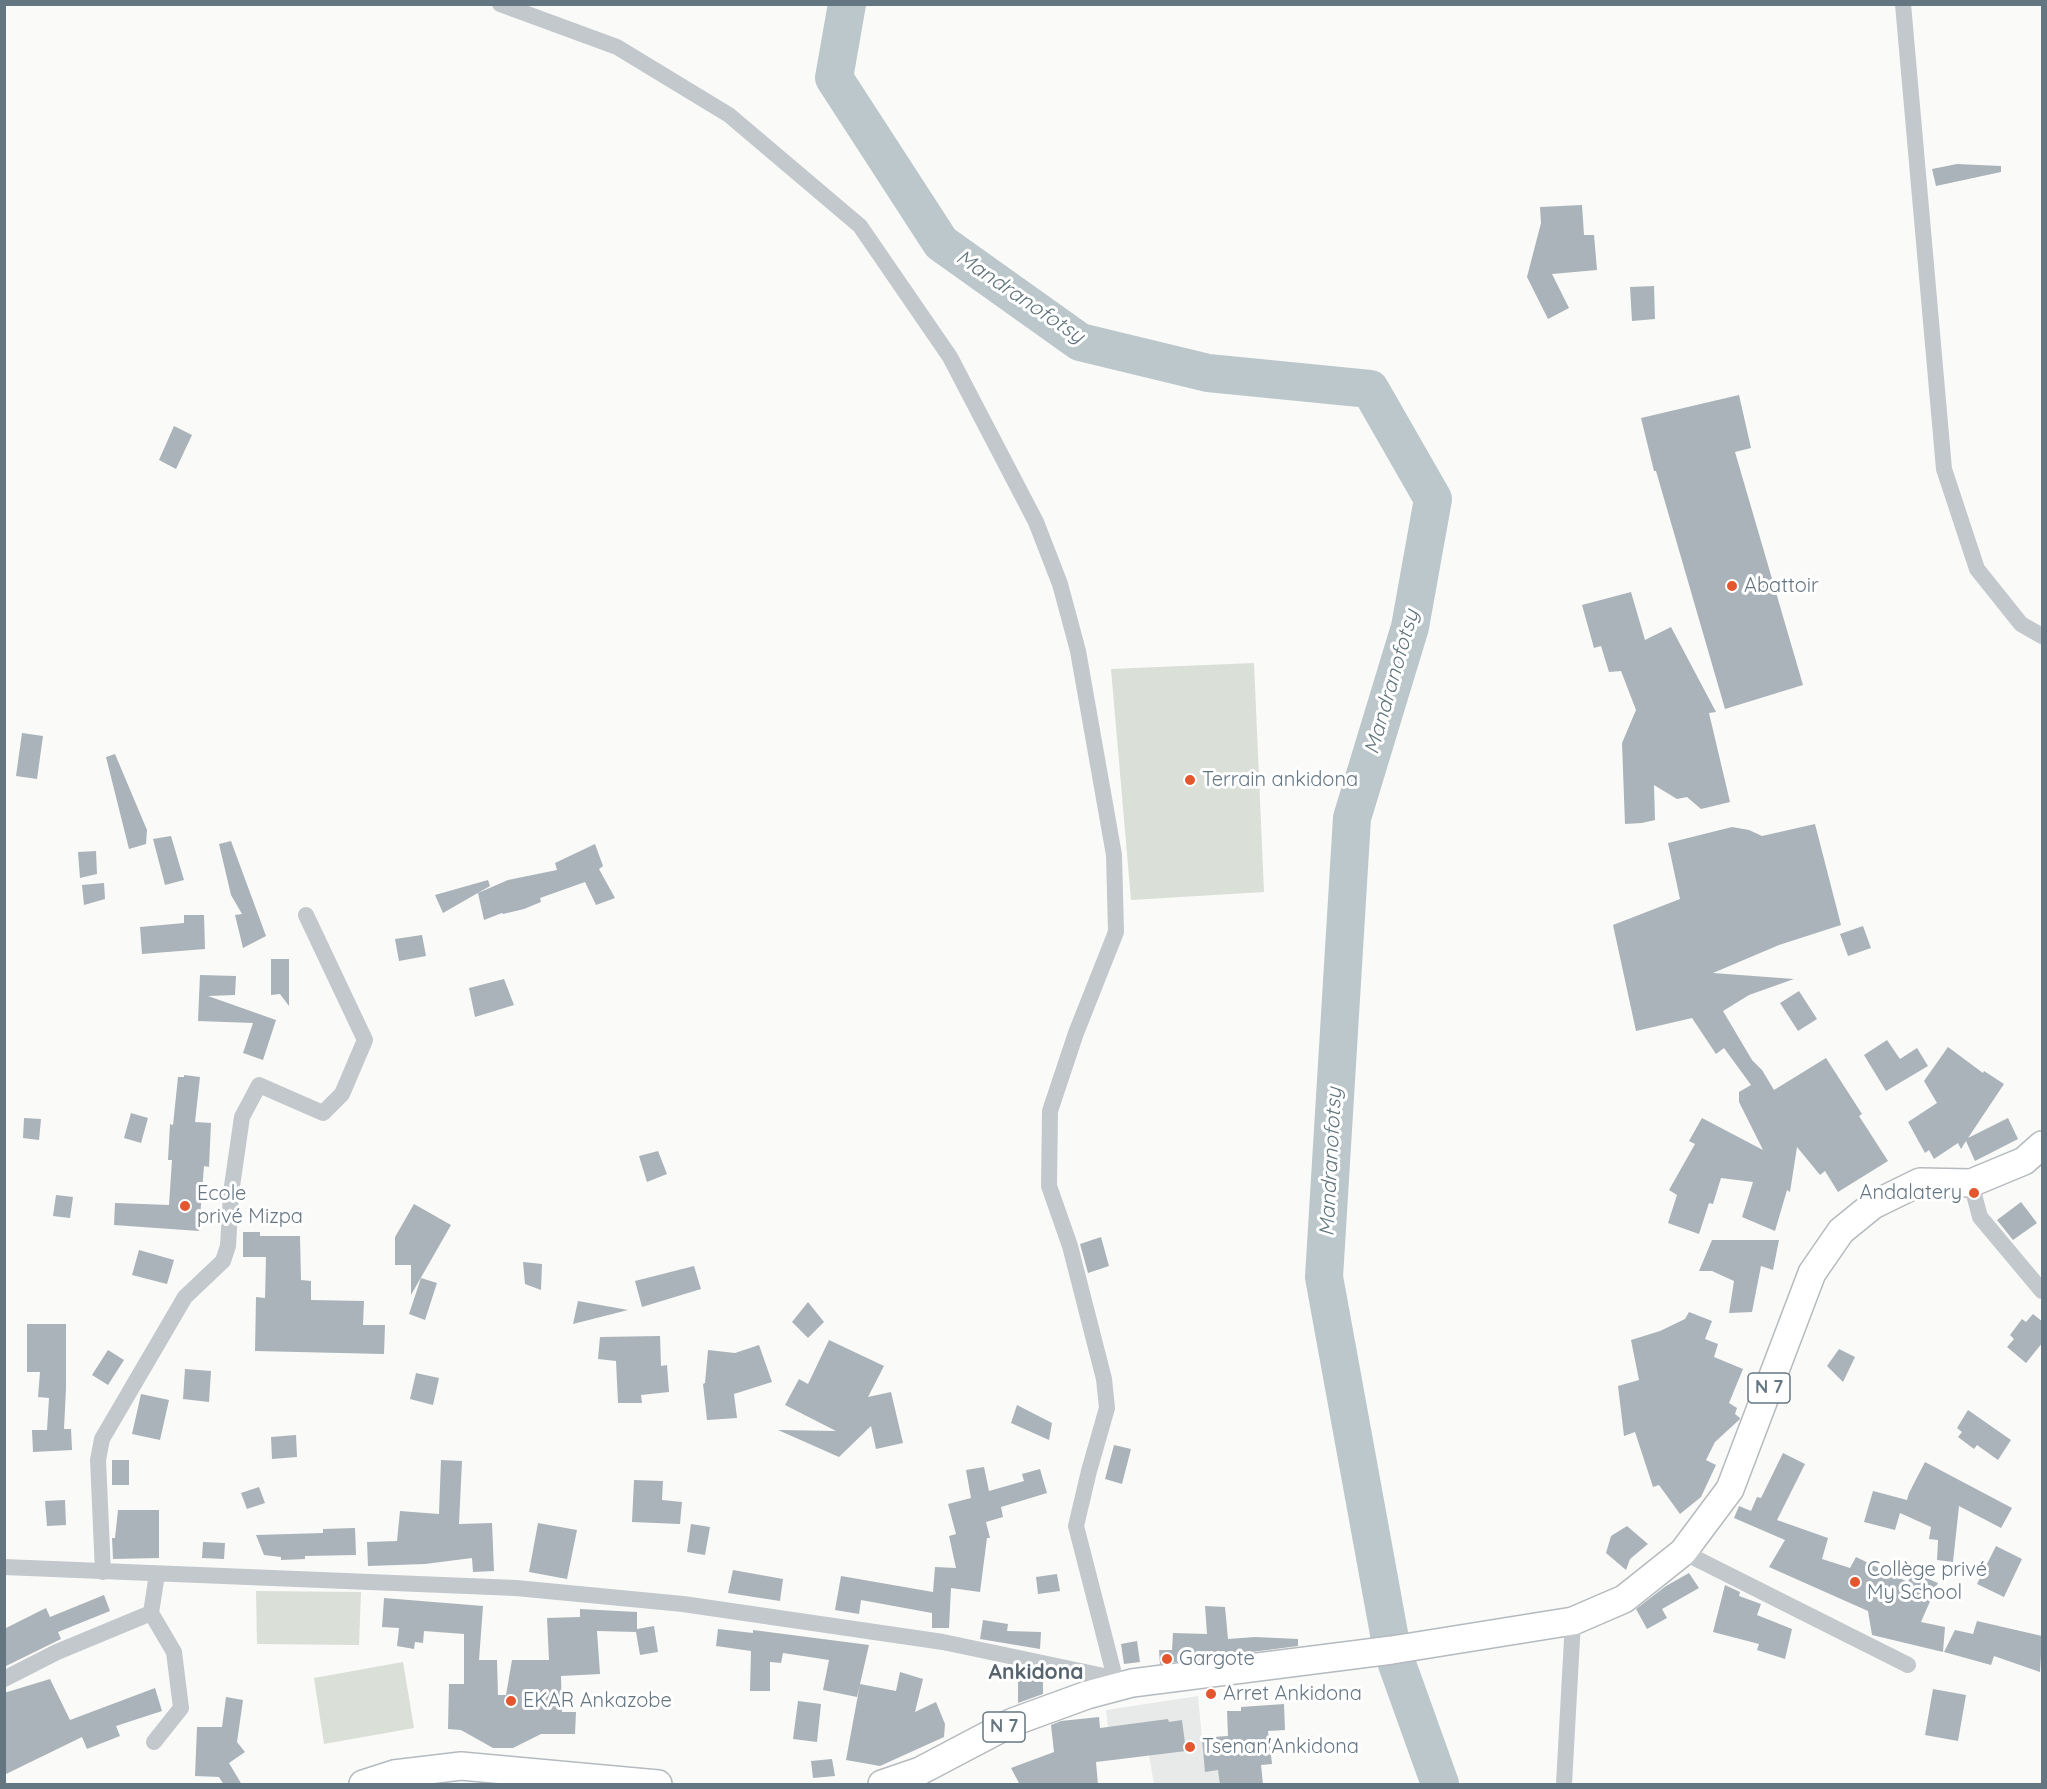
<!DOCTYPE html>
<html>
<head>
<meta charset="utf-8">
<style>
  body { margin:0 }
  #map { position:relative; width:2047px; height:1789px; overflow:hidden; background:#fafaf8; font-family:Quicksand,sans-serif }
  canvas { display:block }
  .frame { position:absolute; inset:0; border:6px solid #657683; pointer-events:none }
</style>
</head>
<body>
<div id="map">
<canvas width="2047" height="1789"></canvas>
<div class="frame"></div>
</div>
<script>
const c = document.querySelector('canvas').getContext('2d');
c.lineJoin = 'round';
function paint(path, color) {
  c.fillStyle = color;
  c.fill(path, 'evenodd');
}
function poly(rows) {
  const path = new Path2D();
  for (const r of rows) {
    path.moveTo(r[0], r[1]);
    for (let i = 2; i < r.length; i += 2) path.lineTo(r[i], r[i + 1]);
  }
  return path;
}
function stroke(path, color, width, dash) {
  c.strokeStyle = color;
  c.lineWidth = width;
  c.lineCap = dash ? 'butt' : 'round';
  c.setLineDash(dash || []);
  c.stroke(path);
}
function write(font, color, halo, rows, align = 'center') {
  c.font = font + ' Quicksand,sans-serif';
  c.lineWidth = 6;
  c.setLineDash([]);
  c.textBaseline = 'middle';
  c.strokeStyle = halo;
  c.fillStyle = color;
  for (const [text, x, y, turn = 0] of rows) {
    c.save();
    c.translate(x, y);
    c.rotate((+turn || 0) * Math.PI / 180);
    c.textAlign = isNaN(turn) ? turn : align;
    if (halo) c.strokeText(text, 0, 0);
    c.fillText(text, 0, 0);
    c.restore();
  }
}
paint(poly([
  [1198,1696,1202,1738,1268,1732,1272,1764,1261,1765,1263,1784,1154,1784,1149,1755,1112,1760,1106,1710]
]), '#e8e9e9');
paint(poly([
  [1254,663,1264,892,1131,900,1111,669],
  [256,1591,361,1592,359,1645,257,1644],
  [403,1662,414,1728,324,1744,314,1678]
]), '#dadfd7');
stroke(poly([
  [847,4,834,78,941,243,1080,342,1208,373,1370,389,1433,499,1410,627,1352,818,1324,1277,1392,1650,1440,1784]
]), '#bbc7cb', 38);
paint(poly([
  [1957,164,2001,166,2001,172,1936,186,1932,169],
  [1582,205,1584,235,1594,235,1597,270,1552,274,1569,308,1548,319,1527,277,1541,223,1540,207],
  [1654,286,1655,319,1632,321,1630,287],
  [1739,395,1751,448,1735,452,1803,685,1725,709,1656,471,1654,471,1641,418],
  [174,426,192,435,176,469,159,460],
  [1631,592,1645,640,1671,627,1716,712,1709,713,1730,802,1701,809,1687,797,1677,799,1654,785,1655,820,1642,823,1625,824,1622,743,1636,710,1621,671,1609,672,1601,646,1594,648,1582,605],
  [22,733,43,736,37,779,16,776],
  [115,754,147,830,146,844,129,849,106,757],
  [1815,824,1841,925,1779,945,1713,973,1794,979,1749,995,1723,1011,1752,1060,1762,1070,1774,1090,1826,1058,1862,1114,1859,1116,1888,1161,1838,1192,1825,1171,1820,1175,1797,1147,1790,1192,1787,1190,1775,1231,1742,1217,1753,1182,1721,1178,1713,1204,1709,1203,1699,1234,1668,1223,1677,1195,1669,1190,1695,1144,1689,1141,1702,1118,1763,1150,1739,1102,1739,1092,1751,1085,1724,1048,1716,1054,1692,1018,1636,1031,1613,925,1680,899,1668,843,1732,827,1749,830,1762,836],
  [171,836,184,880,165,885,153,839],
  [231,841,266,936,243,948,235,915,242,914,231,895,219,844],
  [595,844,603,866,599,869,615,898,596,905,585,882,540,898,541,902,524,909,503,914,502,913,484,920,478,893,508,880,557,870,555,863],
  [96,851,97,874,80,878,78,852],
  [488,880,490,886,443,913,435,895],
  [104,883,105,899,84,905,82,885],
  [184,915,204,915,205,949,142,954,140,927,184,923],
  [1863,926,1871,948,1848,956,1840,934],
  [422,935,426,956,399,961,395,939],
  [271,959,289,959,289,1006,280,994,271,995],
  [200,975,236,976,235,995,208,996,276,1020,263,1060,243,1053,253,1023,198,1021],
  [504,979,514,1005,475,1017,469,988],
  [1799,991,1817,1019,1798,1031,1780,1003],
  [1887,1040,1900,1059,1917,1048,1928,1066,1886,1091,1864,1055],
  [1948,1047,1983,1073,1984,1071,2004,1084,1968,1138,2008,1118,2018,1139,1975,1161,1966,1141,1961,1149,1958,1143,1934,1159,1929,1150,1925,1153,1908,1122,1937,1103,1924,1081],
  [184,1075,200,1077,195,1122,211,1123,209,1167,204,1166,199,1231,114,1225,115,1203,169,1205,172,1160,168,1160,170,1124,173,1125,178,1077,184,1077],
  [131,1113,148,1118,141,1143,124,1138],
  [24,1118,41,1119,39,1140,23,1138],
  [658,1151,667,1174,647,1182,639,1156],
  [56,1195,73,1197,70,1218,53,1216],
  [2021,1202,2037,1223,2013,1240,1997,1220],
  [414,1204,451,1225,411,1295,411,1265,395,1265,395,1237],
  [243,1232,260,1232,260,1236,300,1236,301,1280,311,1281,311,1300,364,1301,363,1325,385,1325,384,1354,255,1351,256,1297,265,1298,266,1257,243,1257],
  [1101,1237,1109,1266,1088,1273,1080,1244],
  [1712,1240,1779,1240,1773,1270,1761,1266,1752,1312,1729,1313,1734,1281,1712,1271,1699,1271],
  [139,1250,174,1260,167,1284,132,1275],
  [523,1262,542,1264,541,1290,525,1284],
  [694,1266,701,1289,642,1307,635,1281],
  [421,1278,437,1283,425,1320,409,1314],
  [578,1301,628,1310,573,1324],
  [808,1302,824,1322,808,1338,792,1322],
  [1689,1312,1712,1321,1705,1339,1718,1344,1714,1357,1743,1369,1729,1403,1737,1408,1735,1414,1740,1418,1740,1419,1715,1442,1706,1460,1716,1465,1701,1497,1680,1514,1659,1485,1653,1487,1635,1432,1624,1436,1618,1386,1639,1380,1631,1340,1660,1331,1685,1319],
  [2033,1314,2043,1322,2043,1342,2026,1363,2007,1347,2014,1339,2010,1335,2022,1319,2026,1322],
  [27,1324,66,1324,66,1388,64,1429,71,1429,72,1450,33,1452,32,1430,47,1430,49,1398,38,1397,40,1372,27,1372],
  [660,1336,661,1366,667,1365,669,1392,641,1395,642,1403,618,1403,616,1361,598,1359,600,1337],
  [829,1340,884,1366,868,1397,891,1392,903,1443,876,1449,871,1426,839,1457,778,1430,836,1431,785,1405,799,1379,808,1384],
  [759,1345,772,1382,734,1394,737,1418,707,1420,703,1384,705,1383,708,1350,735,1353],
  [1839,1349,1855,1357,1843,1382,1827,1366],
  [108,1350,124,1360,108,1385,92,1375],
  [185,1369,211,1371,209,1402,183,1399],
  [416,1373,439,1378,433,1405,410,1399],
  [141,1394,169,1400,160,1440,132,1434],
  [1017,1405,1052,1423,1049,1440,1011,1423],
  [1968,1410,2011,1440,1998,1460,1977,1445,1974,1449,1958,1437,1962,1432,1957,1428],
  [296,1435,297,1457,272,1459,271,1437],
  [1114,1445,1131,1449,1122,1484,1105,1479],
  [1783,1453,1805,1464,1777,1520,1828,1538,1822,1559,1850,1568,1856,1557,1908,1582,1912,1572,1938,1583,1921,1622,1945,1627,1943,1652,1872,1635,1868,1611,1769,1567,1785,1540,1734,1518,1739,1506,1751,1511,1757,1497,1761,1498],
  [112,1460,129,1460,129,1485,112,1485],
  [441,1460,462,1461,459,1524,492,1523,494,1571,473,1572,472,1558,425,1564,368,1566,367,1542,397,1541,400,1511,439,1514],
  [1925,1462,2012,1508,2001,1528,1959,1506,1953,1562,1937,1560,1938,1540,1929,1539,1931,1527,1900,1513,1895,1530,1864,1522,1873,1491,1907,1500,1909,1493],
  [984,1467,989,1491,1024,1481,1022,1474,1040,1469,1047,1493,1001,1507,1003,1517,986,1522,990,1538,987,1538,980,1592,951,1588,949,1628,932,1628,932,1613,861,1600,859,1614,835,1610,841,1576,933,1592,935,1567,956,1568,949,1536,956,1534,948,1504,971,1498,966,1470],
  [634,1480,663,1481,662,1500,682,1502,680,1524,632,1522],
  [259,1487,265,1503,247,1509,241,1493],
  [65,1500,66,1525,47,1526,45,1501],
  [118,1510,159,1510,159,1558,113,1559,112,1538,115,1538],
  [538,1523,577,1530,567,1579,529,1572],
  [691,1524,710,1527,705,1555,687,1552],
  [1627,1526,1648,1544,1630,1559,1626,1570,1606,1553,1611,1536],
  [355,1528,356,1555,305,1556,305,1559,281,1560,281,1557,264,1555,256,1535,323,1533,323,1529],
  [203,1542,225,1543,224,1559,202,1558],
  [1996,1546,2022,1559,2004,1597,1977,1584],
  [733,1570,783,1579,780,1601,728,1593],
  [1689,1573,1699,1588,1662,1609,1667,1618,1647,1629,1636,1609,1666,1586],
  [1057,1574,1060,1591,1038,1594,1036,1577],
  [1725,1585,1740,1592,1739,1596,1761,1604,1757,1615,1792,1629,1785,1659,1757,1650,1759,1644,1713,1632],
  [104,1595,110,1611,58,1632,61,1639,4,1667,4,1629,46,1608,50,1617],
  [384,1598,483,1606,479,1660,497,1660,498,1695,506,1695,512,1660,549,1660,547,1618,580,1617,580,1609,637,1612,637,1629,654,1626,658,1652,640,1655,636,1632,597,1631,600,1674,561,1676,562,1712,576,1712,575,1734,541,1734,513,1748,493,1748,461,1730,448,1729,449,1684,464,1684,464,1634,424,1631,423,1643,415,1642,414,1649,397,1646,399,1628,382,1627],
  [1205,1606,1225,1607,1228,1639,1255,1637,1298,1639,1298,1646,1160,1664,1159,1650,1172,1650,1173,1633,1207,1634],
  [983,1620,1008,1624,1007,1631,1041,1632,1040,1649,980,1639],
  [1977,1621,2042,1636,2040,1672,1994,1656,1991,1665,1944,1652,1955,1630,1973,1634],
  [718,1629,753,1633,753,1630,869,1645,857,1697,823,1690,829,1660,783,1653,781,1663,770,1662,770,1691,750,1691,751,1651,716,1646],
  [1137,1641,1140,1662,1124,1664,1121,1644],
  [900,1672,923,1679,915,1712,936,1702,945,1724,944,1737,880,1766,846,1760,860,1684,896,1691],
  [1018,1678,1043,1678,1043,1694,1018,1703],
  [50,1679,70,1720,155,1688,162,1711,116,1726,120,1736,87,1749,82,1737,4,1775,4,1693],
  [1933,1689,1966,1695,1958,1741,1925,1735],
  [226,1697,243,1700,237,1742,245,1752,229,1763,242,1785,224,1785,219,1777,195,1776,197,1727,222,1727],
  [798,1701,821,1704,817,1742,793,1739],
  [1284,1704,1285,1730,1268,1731,1272,1764,1261,1765,1263,1785,1220,1785,1218,1770,1205,1772,1202,1738,1228,1736,1227,1711,1241,1711,1241,1707],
  [1099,1717,1100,1728,1168,1719,1169,1722,1182,1720,1186,1751,1096,1762,1098,1785,1020,1785,1011,1768,1054,1752,1051,1725,1061,1721],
  [832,1759,835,1776,813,1778,811,1761]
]), '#aab3b9');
const primary = poly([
  [363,1784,394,1774,461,1766,658,1784],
  [882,1784,920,1771,1013,1722,1087,1695,1132,1683,1392,1650,1573,1621,1624,1599,1683,1552,1730,1489,1812,1273,1841,1231,1873,1205,1920,1182,1971,1183,2024,1161,2042,1145]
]);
stroke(primary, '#b5babe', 30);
stroke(poly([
  [500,4,617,47,729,115,860,226,950,357,1036,522,1060,584,1078,651,1114,855,1116,932,1076,1033,1050,1111,1049,1186,1070,1246,1104,1379,1107,1408,1089,1471,1076,1526,1115,1678],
  [1903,4,1944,469,1977,569,2021,624,2042,636],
  [1971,1183,1980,1217,2042,1291],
  [1683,1552,1908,1665],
  [4,1567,516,1588,683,1604,943,1642,1123,1680],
  [103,1572,98,1460,102,1439,185,1297,223,1261,228,1246,231,1193,242,1117,259,1085,323,1113,342,1094,365,1040,306,915],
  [4,1679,57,1652,151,1613],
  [154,1742,181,1708,174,1652,151,1613,157,1574],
  [1564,1784,1573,1621]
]), '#c3c8cc', 16);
stroke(primary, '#fff', 27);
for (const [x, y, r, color] of [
  [1732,586,6,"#e4572e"],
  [1190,780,6,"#e4572e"],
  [1974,1193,6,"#e4572e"],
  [185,1206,6,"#e4572e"],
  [1855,1582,6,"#e4572e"],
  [1167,1659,6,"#e4572e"],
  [1211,1694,6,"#e4572e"],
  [511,1701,6,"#e4572e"],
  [1190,1747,6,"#e4572e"]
]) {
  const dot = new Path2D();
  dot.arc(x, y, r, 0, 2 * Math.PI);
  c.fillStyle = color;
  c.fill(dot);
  stroke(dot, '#fff', 2);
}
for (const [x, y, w] of [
  [1769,1388,42],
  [1004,1727,42]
]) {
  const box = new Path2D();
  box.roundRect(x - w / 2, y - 15, w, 30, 4.5);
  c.fillStyle = '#fff';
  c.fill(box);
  stroke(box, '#657683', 1.5);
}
write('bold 18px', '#657683', null, [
  ["N 7",1769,1388],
  ["N 7",1004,1727]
]);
write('20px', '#657683', '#fff', [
  ["Abattoir",1744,586],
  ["Terrain ankidona",1202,780],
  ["Andalatery",1962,1193,"right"],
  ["Ecole",197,1194],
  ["privé Mizpa",197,1217],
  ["Collège privé",1867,1570],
  ["My School",1867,1593],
  ["Gargote",1179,1659],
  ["Arret Ankidona",1223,1694],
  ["EKAR Ankazobe",523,1701],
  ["Tsenan'Ankidona",1202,1747]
], 'left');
write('italic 21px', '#60757c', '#fff', [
  ["Mandranofotsy",1020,297,34],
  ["Mandranofotsy",1392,682,-74],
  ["Mandranofotsy",1331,1162,-87]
]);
write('bold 21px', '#57646e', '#fff', [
  ["Ankidona",1036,1673]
]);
</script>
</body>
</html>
